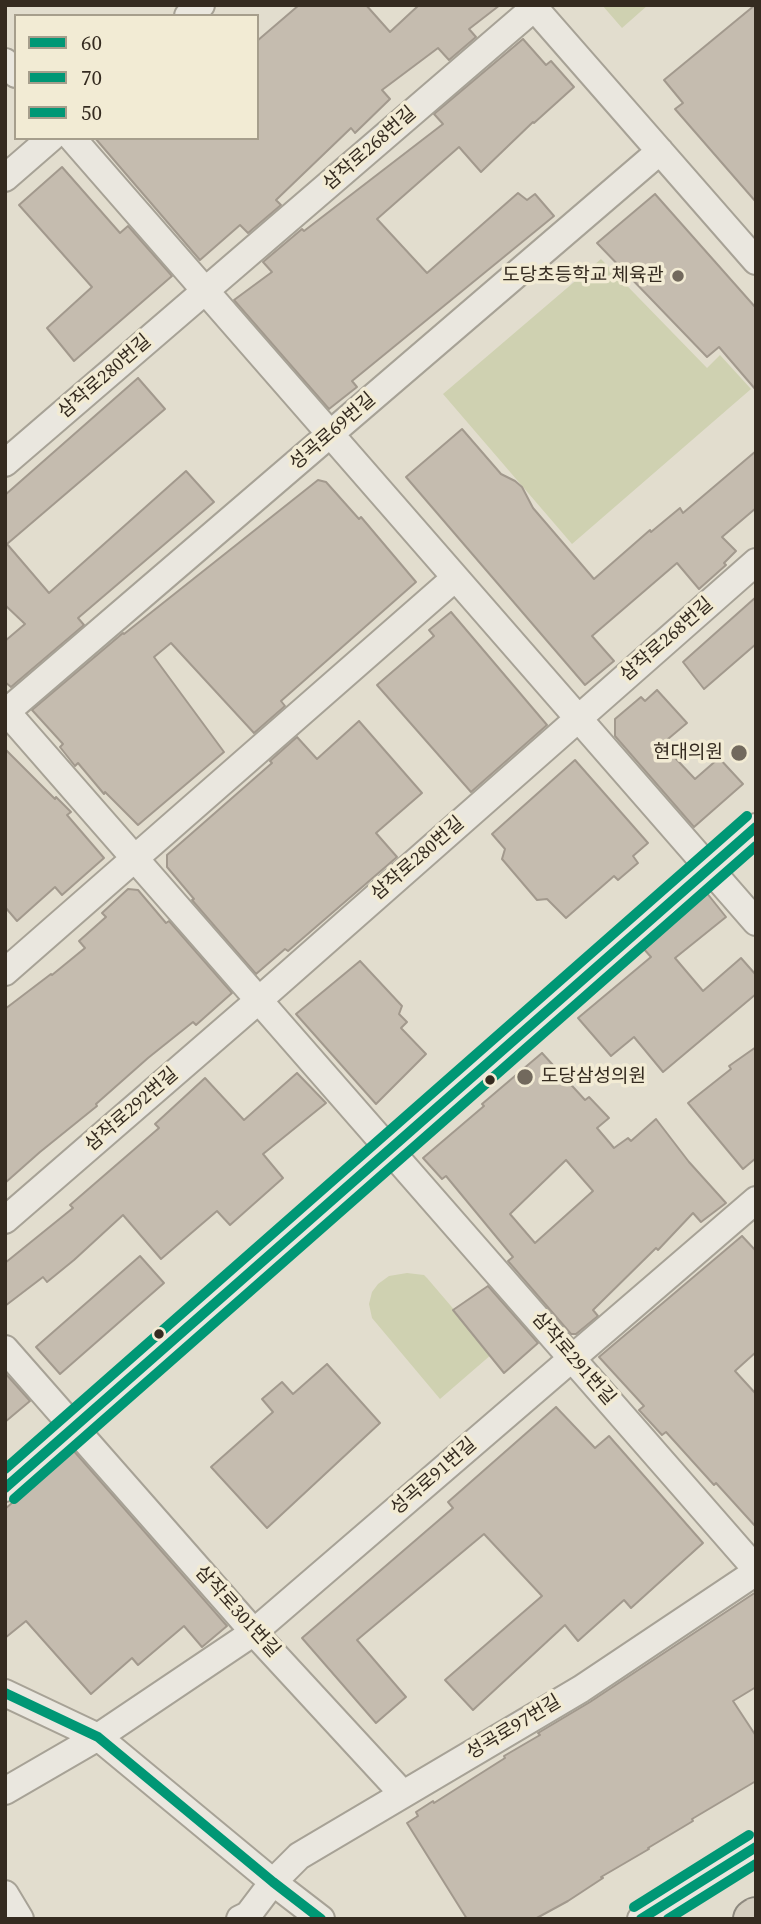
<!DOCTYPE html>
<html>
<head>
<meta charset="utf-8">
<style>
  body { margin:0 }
  #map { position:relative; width:761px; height:1924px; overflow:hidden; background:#e2ddce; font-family:"Source Serif 4",serif }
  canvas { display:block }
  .frame { position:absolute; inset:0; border:7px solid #352b20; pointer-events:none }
  .legend { position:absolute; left:14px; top:14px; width:245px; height:126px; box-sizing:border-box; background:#f2ebd4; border:2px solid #a69e8c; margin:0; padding:9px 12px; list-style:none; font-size:21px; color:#352b20 }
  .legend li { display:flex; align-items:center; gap:14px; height:35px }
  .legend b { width:35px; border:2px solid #a69e8c }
</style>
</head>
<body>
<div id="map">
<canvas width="761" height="1924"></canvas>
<div class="frame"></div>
<ul class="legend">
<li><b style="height:9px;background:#009775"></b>60</li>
<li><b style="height:9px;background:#009775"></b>70</li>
<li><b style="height:9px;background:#009775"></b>50</li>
</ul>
</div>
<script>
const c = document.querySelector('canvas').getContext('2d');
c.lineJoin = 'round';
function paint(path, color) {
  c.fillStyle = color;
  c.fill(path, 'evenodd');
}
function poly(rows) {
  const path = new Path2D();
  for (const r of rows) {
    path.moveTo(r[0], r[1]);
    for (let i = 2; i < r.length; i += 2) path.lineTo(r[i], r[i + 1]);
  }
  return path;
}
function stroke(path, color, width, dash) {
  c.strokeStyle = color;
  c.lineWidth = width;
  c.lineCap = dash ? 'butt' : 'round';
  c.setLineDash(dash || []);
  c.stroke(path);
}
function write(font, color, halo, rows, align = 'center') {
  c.font = font + ' "Source Serif 4","Noto Sans KR",serif';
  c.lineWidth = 7;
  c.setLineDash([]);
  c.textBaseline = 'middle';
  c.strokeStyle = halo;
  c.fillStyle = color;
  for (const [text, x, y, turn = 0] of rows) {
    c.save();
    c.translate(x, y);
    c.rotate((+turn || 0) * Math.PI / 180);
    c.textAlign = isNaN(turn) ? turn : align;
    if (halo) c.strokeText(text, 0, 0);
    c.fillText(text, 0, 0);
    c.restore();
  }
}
paint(poly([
  [602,5,648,5,622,28],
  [601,259,707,368,720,355,751,389,572,544,443,394],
  [407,1273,424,1275,427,1278,492,1354,440,1399,372,1318,369,1304,372,1292,378,1284,389,1276]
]), '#cfd1b1');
const building = poly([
  [299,5,366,5,390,32,419,5,500,5,469,29,476,37,449,60,438,48,382,90,390,99,355,133,351,128,276,200,281,205,248,233,240,225,200,260,95,138,257,138,257,41,299,5],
  [755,5,756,5,756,202,675,109,683,103,664,80,755,5],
  [523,39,546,65,551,61,574,87,534,123,533,122,481,172,459,147,377,219,427,273,518,193,527,200,535,194,554,216,352,381,357,387,329,409,234,300,272,272,263,262,302,229,304,231,443,124,434,114,523,39],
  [62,167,120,233,128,226,172,276,74,361,47,328,92,287,19,205,62,167],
  [655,194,756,308,756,390,719,347,707,357,597,243,655,194],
  [138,378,165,409,7,544,49,593,186,471,214,502,78,618,84,625,11,687,5,682,5,641,25,624,5,605,5,495,138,378],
  [462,429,501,474,515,481,522,487,533,508,594,579,650,530,651,532,680,508,683,513,756,451,756,508,722,537,736,551,724,563,726,565,699,589,677,563,592,636,614,661,585,685,406,477,462,429],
  [318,480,326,482,359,519,361,517,416,582,281,701,285,706,254,733,171,643,154,657,224,752,138,825,105,792,104,794,78,763,75,766,60,747,63,744,32,710,123,633,124,634,318,480],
  [756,597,756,644,704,689,683,662,756,597],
  [451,612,547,725,471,792,377,685,434,636,429,630,451,612],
  [657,690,687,723,662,744,695,779,719,758,743,784,694,827,615,736,615,719,641,697,645,701,657,690],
  [359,721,422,793,376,833,397,857,288,951,285,949,256,974,192,900,194,899,167,867,167,855,272,763,270,761,297,737,317,759,359,721],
  [5,749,55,799,56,797,71,812,67,815,104,858,62,895,55,887,17,921,5,907,5,749],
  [575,760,648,843,633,856,638,863,618,880,614,876,566,918,547,899,537,900,502,859,505,849,492,834,575,760],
  [128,889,138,890,166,923,169,921,232,993,196,1025,193,1022,148,1058,96,1104,97,1106,40,1152,5,1183,5,1009,51,974,52,975,85,948,79,941,106,917,102,913,128,889],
  [706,892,726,917,675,958,703,991,741,958,756,975,756,994,663,1072,634,1037,611,1056,578,1018,651,957,643,948,706,892],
  [360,961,402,1006,399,1014,407,1022,401,1028,426,1054,376,1104,296,1014,360,961],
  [756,1047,756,1158,743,1169,688,1103,731,1069,729,1066,756,1047],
  [542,1053,585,1100,589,1097,609,1118,597,1128,614,1148,628,1138,631,1141,656,1119,689,1162,726,1203,701,1222,693,1213,658,1250,656,1248,593,1310,598,1316,576,1334,571,1334,508,1261,513,1257,446,1176,442,1179,423,1158,484,1106,482,1104,542,1053],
  [566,1160,593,1191,535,1243,510,1214,566,1160],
  [297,1073,326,1103,263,1154,283,1178,230,1225,217,1211,161,1259,123,1215,74,1260,47,1282,43,1277,5,1306,5,1263,73,1208,70,1205,159,1128,155,1124,205,1078,244,1120,297,1073],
  [742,1236,756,1251,756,1352,735,1371,756,1394,756,1527,716,1483,714,1485,666,1432,662,1435,639,1410,644,1406,599,1357,742,1236],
  [140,1256,164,1283,60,1374,36,1347,140,1256],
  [488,1286,538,1343,504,1373,453,1310,488,1286],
  [327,1364,380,1423,267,1528,211,1467,273,1412,262,1399,282,1382,293,1394,327,1364],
  [5,1373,30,1401,5,1422,5,1373],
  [556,1407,595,1448,609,1436,703,1543,631,1608,624,1600,578,1641,565,1625,473,1710,445,1680,542,1596,484,1534,357,1640,406,1697,376,1723,302,1638,453,1508,448,1502,556,1407],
  [73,1450,227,1626,202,1647,184,1626,138,1665,132,1658,91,1694,26,1621,5,1638,5,1509,73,1450],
  [756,1592,756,1687,733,1701,756,1736,756,1781,692,1819,693,1821,648,1848,649,1849,601,1877,603,1878,568,1901,535,1919,467,1919,407,1823,418,1816,416,1812,433,1801,434,1803,505,1758,504,1756,540,1735,538,1733,590,1702,756,1592]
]);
paint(building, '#c5bcaf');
stroke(building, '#a2998d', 2);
const minor = poly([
  [532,5,756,261],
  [188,16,201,5],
  [5,62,16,74],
  [72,138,756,922],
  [5,178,51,138],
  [5,463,534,8],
  [5,710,756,1569],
  [5,713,660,151],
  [5,972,455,578],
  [5,1220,259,1000,756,562],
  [5,1349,259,1638,403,1794],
  [5,1488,756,827],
  [5,1693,98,1737,273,1882,321,1919],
  [5,1791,98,1737,254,1632,756,1200],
  [5,1894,20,1919],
  [240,1919,248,1915,273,1882,299,1856,581,1689,756,1572],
  [641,1919,756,1847]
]);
const highway = poly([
  [753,1919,756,1917]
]);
stroke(minor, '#a7a296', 30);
stroke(highway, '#8d887e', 42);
stroke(minor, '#eae7df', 26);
stroke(highway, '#d4cdbf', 38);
stroke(poly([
  [5,1488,756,827],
  [5,1693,98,1737,273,1882,321,1919]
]), '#009775', 10);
stroke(poly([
  [14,1499,756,846]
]), '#009775', 10);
stroke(poly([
  [5,1469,747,816]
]), '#009775', 10);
stroke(poly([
  [641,1919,756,1847]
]), '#009775', 10);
stroke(poly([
  [668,1919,756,1864]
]), '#009775', 10);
stroke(poly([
  [634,1907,749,1835]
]), '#009775', 10);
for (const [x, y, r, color] of [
  [678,276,7,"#72695d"],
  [739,753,9,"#72695d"],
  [525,1077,9,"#72695d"],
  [490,1080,6,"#352b20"],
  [159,1334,6,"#352b20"]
]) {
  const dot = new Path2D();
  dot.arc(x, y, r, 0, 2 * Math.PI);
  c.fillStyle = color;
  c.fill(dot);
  stroke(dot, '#f2ebd4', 2.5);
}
write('19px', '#352b20', '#f2ebd4', [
  ["삼작로268번길",370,149,-41],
  ["삼작로280번길",105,377,-41],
  ["성곡로69번길",333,432,-41],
  ["삼작로268번길",667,640,-41],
  ["삼작로280번길",418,859,-41],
  ["삼작로292번길",132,1110,-41],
  ["삼작로291번길",573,1359,49],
  ["성곡로91번길",434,1477,-41],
  ["삼작로301번길",237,1612,48],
  ["성곡로97번길",514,1728,-31]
]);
write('19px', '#352b20', '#f2ebd4', [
  ["도당초등학교 체육관",664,276],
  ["현대의원",723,753],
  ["도당삼성의원",541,1077,"left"]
], 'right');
</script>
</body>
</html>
